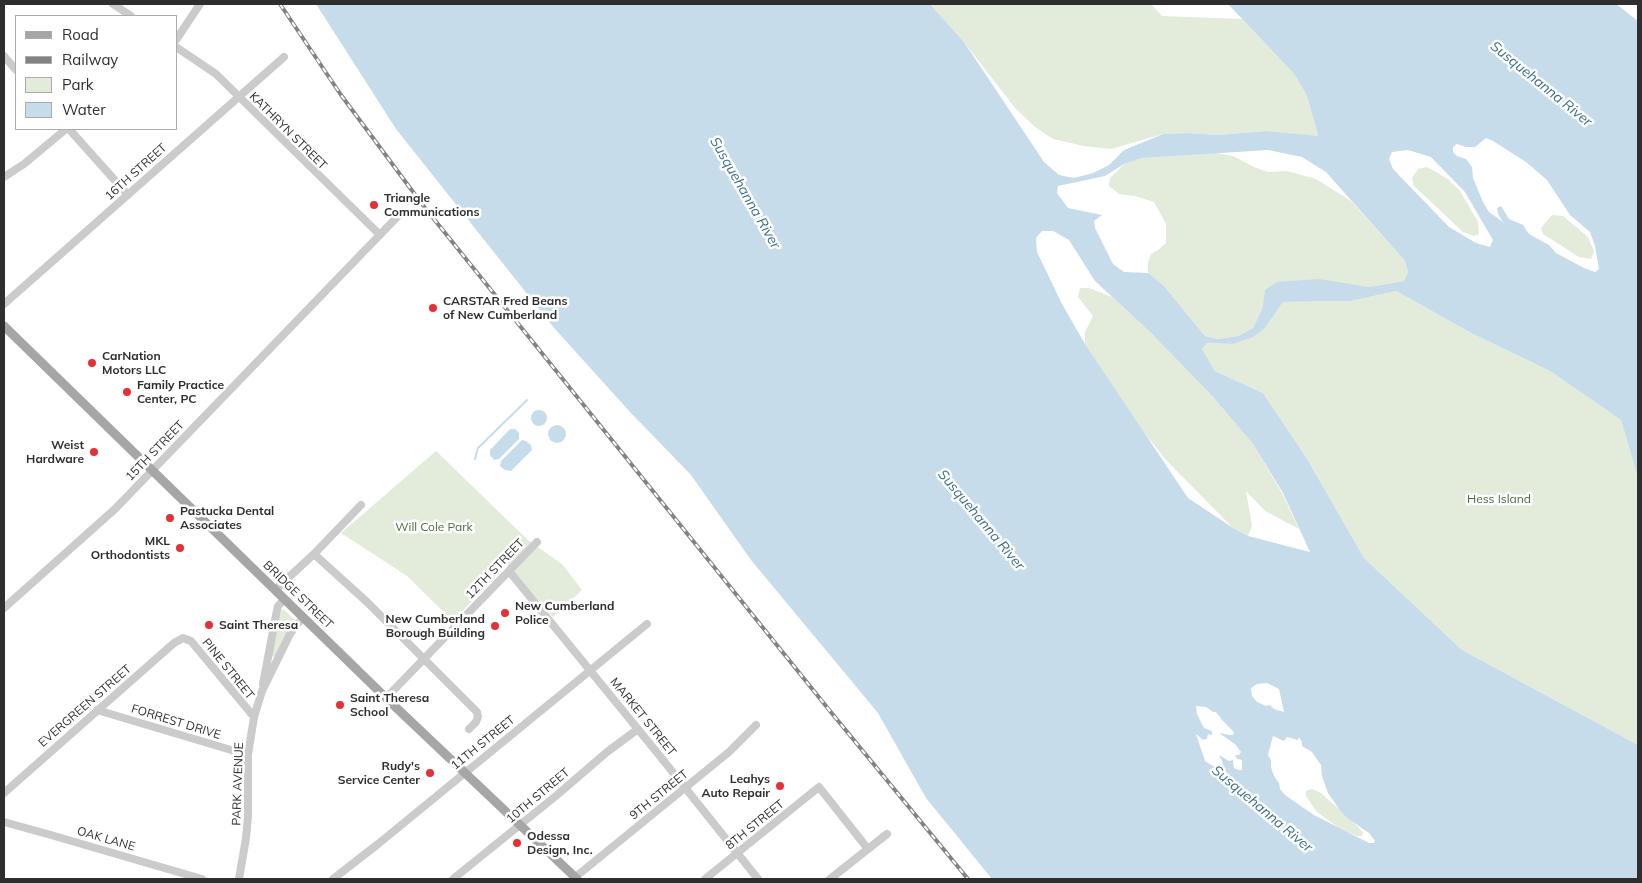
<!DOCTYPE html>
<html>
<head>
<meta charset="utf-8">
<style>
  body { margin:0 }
  #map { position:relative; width:1642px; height:883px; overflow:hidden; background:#fff; font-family:Mulish,sans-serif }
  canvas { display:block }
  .frame { position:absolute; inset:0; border:5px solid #2e2e2e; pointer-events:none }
  .legend { position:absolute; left:15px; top:15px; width:162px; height:115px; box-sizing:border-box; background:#fff; border:1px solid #ababab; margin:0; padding:6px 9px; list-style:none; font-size:15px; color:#2e2e2e }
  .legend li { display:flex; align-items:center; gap:10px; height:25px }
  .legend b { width:25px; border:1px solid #ababab }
</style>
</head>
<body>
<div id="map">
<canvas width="1642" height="883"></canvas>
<div class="frame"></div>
<ul class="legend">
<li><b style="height:6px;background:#a6a6a6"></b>Road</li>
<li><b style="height:6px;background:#838383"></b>Railway</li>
<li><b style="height:14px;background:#e3ebdb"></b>Park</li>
<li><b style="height:14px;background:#c7dceb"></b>Water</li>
</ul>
</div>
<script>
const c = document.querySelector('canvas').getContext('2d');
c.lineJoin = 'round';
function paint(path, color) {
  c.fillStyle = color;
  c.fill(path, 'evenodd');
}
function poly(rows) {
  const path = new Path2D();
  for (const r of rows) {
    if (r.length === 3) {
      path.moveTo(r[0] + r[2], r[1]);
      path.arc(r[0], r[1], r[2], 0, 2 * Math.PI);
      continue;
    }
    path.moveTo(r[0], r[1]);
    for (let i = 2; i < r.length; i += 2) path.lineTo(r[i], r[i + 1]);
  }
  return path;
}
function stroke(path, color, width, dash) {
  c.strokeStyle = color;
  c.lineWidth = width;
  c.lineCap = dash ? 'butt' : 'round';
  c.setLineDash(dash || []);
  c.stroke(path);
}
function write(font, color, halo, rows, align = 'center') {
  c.font = font + ' Mulish,sans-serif';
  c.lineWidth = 5;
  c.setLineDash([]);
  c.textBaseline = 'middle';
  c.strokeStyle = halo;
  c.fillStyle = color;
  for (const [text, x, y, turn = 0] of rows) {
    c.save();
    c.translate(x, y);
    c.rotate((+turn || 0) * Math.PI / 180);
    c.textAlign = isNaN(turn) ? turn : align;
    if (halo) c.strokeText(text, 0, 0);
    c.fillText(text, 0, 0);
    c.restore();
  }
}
paint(poly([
  [930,4,1151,4,1162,16,1242,19,1295,75,1307,96,1318,137,1266,131,1217,135,1189,133,1163,134,1111,149,1084,146,1053,139,1035,127,1015,108,964,42],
  [1216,153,1233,156,1254,167,1268,172,1287,171,1316,179,1351,201,1405,261,1408,272,1404,281,1369,287,1349,284,1265,290,1262,309,1253,328,1238,336,1218,339,1205,336,1164,286,1148,273,1148,263,1151,254,1158,250,1166,243,1166,224,1154,202,1135,196,1119,194,1109,186,1110,178,1124,164,1142,158],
  [1427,167,1448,179,1460,191,1478,222,1479,234,1474,236,1463,232,1414,186,1412,178,1418,169],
  [1552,215,1563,216,1588,237,1594,251,1591,259,1579,257,1543,234,1541,228],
  [1080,288,1089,288,1112,297,1151,333,1213,397,1253,444,1282,493,1299,529,1265,511,1246,491,1252,526,1248,536,1233,528,1166,460,1139,426,1085,344,1085,332,1093,316,1078,297],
  [1396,291,1473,334,1550,371,1621,420,1638,478,1638,745,1462,650,1364,558,1306,457,1263,393,1215,371,1202,349,1207,343,1233,344,1265,328,1283,302,1351,301],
  [436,451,529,541,562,564,582,590,553,617,507,565,453,621,407,576,341,533],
  [283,609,295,620,276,656,273,657,270,654,281,611],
  [1312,789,1321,793,1339,809,1359,828,1363,833,1362,836,1357,836,1339,828,1317,812,1306,796,1306,791]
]), '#e3ebdb');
paint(poly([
  [316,4,930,4,964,42,1044,162,1059,175,1074,178,1093,173,1109,165,1124,150,1163,134,1189,133,1217,135,1266,131,1318,136,1307,96,1295,75,1228,4,1616,4,1638,21,1638,478,1621,420,1550,371,1473,334,1396,291,1351,301,1283,302,1265,328,1253,337,1233,344,1207,343,1202,349,1215,371,1263,393,1306,457,1364,558,1462,650,1638,745,1638,879,992,879,926,798,878,713,751,560,691,475,630,412,555,329,396,129],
  [1486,138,1493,141,1526,162,1547,180,1570,215,1590,232,1595,246,1599,269,1595,272,1584,268,1556,253,1549,245,1529,234,1523,225,1509,219,1501,206,1497,208,1498,214,1503,222,1489,212,1483,202,1473,178,1472,167,1466,159,1457,156,1453,152,1453,147,1457,144,1466,147,1475,147],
  [1268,150,1302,157,1326,172,1405,261,1408,272,1404,281,1369,287,1319,279,1277,282,1265,290,1262,309,1253,328,1238,336,1218,339,1205,336,1164,286,1148,273,1124,272,1113,264,1095,228,1094,221,1102,215,1068,208,1057,193,1058,186,1105,176,1124,164,1142,158],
  [1408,150,1431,157,1465,192,1493,240,1490,247,1476,243,1449,227,1393,169,1389,159,1392,152],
  [1042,231,1053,231,1069,240,1095,281,1151,333,1213,397,1253,444,1283,493,1310,552,1248,536,1233,528,1188,498,1085,344,1062,304,1037,252,1036,238],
  [1267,683,1279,689,1284,712,1274,709,1270,705,1266,706,1257,702,1252,696,1251,688,1257,684],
  [1196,706,1206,707,1213,712,1216,712,1223,721,1234,732,1233,735,1230,735,1219,733,1235,744,1241,752,1239,755,1235,755,1237,759,1242,760,1242,770,1239,770,1234,768,1233,760,1229,761,1219,755,1222,761,1223,765,1213,766,1205,761,1196,734,1203,740,1207,739,1208,734,1212,735,1212,731,1204,728,1197,714],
  [1273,736,1284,741,1287,737,1298,740,1299,737,1302,742,1302,746,1312,752,1321,765,1322,776,1328,793,1339,809,1347,818,1369,833,1375,841,1374,843,1369,843,1314,815,1285,795,1280,789,1279,783,1274,776,1271,767,1271,760,1268,755],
  [539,418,8],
  [557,434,9],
  [510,429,515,429,519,433,519,439,499,459,494,460,490,455,490,450],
  [522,440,526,441,531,445,532,450,511,471,505,470,500,466,501,461]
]), '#c7dceb');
stroke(poly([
  [475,459,478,448,527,400]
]), '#c7dceb', 2);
stroke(poly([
  [113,4,131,16],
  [176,40,200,4],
  [176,47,216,74,380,235],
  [4,56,16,70],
  [69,129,128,195],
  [4,177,24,164,66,129],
  [4,304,284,57],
  [314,554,367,602,477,712,478,717,476,722,469,729],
  [509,571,659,755,758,879],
  [275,590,314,554,361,505],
  [4,608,115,509,399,215],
  [263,684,276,615,278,606,285,599],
  [386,698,537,542],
  [97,710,248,755],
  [4,793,174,643,183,638,191,641,254,717],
  [4,822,51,835,202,879],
  [239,879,246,838,248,816,248,755,254,717,262,691,290,634,297,624,304,618],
  [333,879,378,844,647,624],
  [453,879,557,795,607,752,638,729],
  [573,879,729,752,756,725],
  [705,879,819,787,868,849],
  [830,879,887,834]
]), '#cbcbcb', 8);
stroke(poly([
  [4,326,386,698,577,879]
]), '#a6a6a6', 9);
const rail = poly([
  [280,4,341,95,425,208,830,711,968,879]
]);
stroke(rail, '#838383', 4);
stroke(rail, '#fff', 2, [5.5]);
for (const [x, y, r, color] of [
  [374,205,5,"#e43138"],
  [433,308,5,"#e43138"],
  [92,363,5,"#e43138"],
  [127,392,5,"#e43138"],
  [94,452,5,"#e43138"],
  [170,518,5,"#e43138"],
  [180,548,5,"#e43138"],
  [505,613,5,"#e43138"],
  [209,625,5,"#e43138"],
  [495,626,5,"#e43138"],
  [340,705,5,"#e43138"],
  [430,773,5,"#e43138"],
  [780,786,5,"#e43138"],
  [517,843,5,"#e43138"]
]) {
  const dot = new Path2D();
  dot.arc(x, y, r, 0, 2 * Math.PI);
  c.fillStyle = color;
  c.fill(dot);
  stroke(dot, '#fff', 2);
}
write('12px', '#2e2e2e', '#fff', [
  ["KATHRYN STREET",288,131,45],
  ["16TH STREET",136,172,-42],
  ["15TH STREET",155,451,-46],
  ["12TH STREET",495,569,-46],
  ["BRIDGE STREET",298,595,44],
  ["PINE STREET",228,669,51],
  ["EVERGREEN STREET",85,706,-41],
  ["MARKET STREET",643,717,51],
  ["FORREST DRIVE",176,722,17],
  ["11TH STREET",483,743,-39],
  ["PARK AVENUE",238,784,-88],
  ["9TH STREET",659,795,-39],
  ["10TH STREET",538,796,-40],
  ["8TH STREET",755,825,-39],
  ["OAK LANE",106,839,16]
]);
write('bold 12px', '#2e2e2e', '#fff', [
  ["Triangle",384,198],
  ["Communications",384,212],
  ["CARSTAR Fred Beans",443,301],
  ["of New Cumberland",443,315],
  ["CarNation",102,356],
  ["Motors LLC",102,370],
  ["Family Practice",137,385],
  ["Center, PC",137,399],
  ["Weist",84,445,"right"],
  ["Hardware",84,459,"right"],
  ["Pastucka Dental",180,511],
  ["Associates",180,525],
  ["MKL",170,541,"right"],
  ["Orthodontists",170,555,"right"],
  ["New Cumberland",515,606],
  ["Police",515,620],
  ["New Cumberland",485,619,"right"],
  ["Borough Building",485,633,"right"],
  ["Saint Theresa",219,625],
  ["Saint Theresa",350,698],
  ["School",350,712],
  ["Rudy's",420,766,"right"],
  ["Service Center",420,780,"right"],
  ["Leahys",770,779,"right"],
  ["Auto Repair",770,793,"right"],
  ["Odessa",527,836],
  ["Design, Inc.",527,850]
], 'left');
write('12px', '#4f693b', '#fff', [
  ["Hess Island",1499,499],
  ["Will Cole Park",434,527]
]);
write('italic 14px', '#3c6d8f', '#fff', [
  ["Susquehanna River",1541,84,39],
  ["Susquehanna River",745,193,60],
  ["Susquehanna River",981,520,50],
  ["Susquehanna River",1262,809,40]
]);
</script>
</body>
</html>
